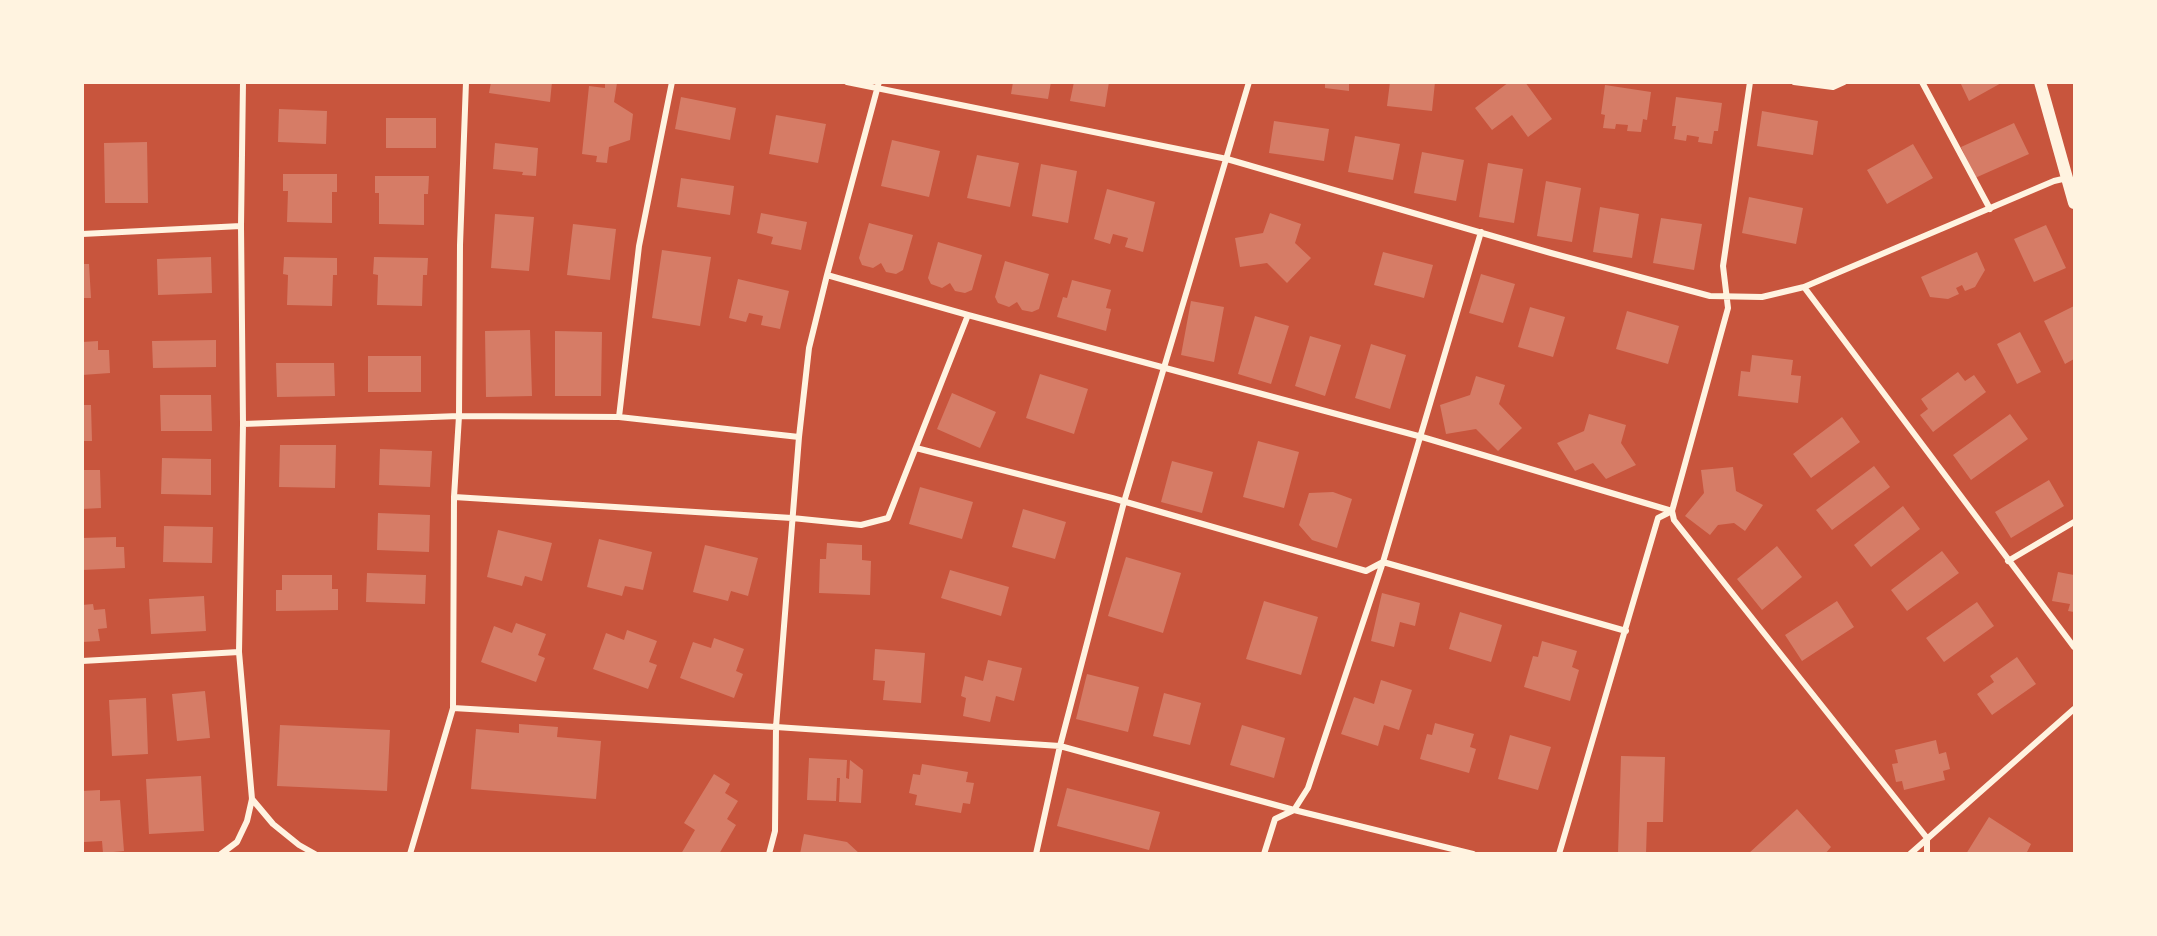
<!DOCTYPE html>
<html>
<head>
<meta charset="utf-8">
<style>
  body { margin:0 }
  #map { position:relative; width:2157px; height:936px; overflow:hidden; background:#c8553d; font-family:"Sofia Sans Condensed",sans-serif }
  canvas { display:block }
  .frame { position:absolute; inset:0; border:84px solid #fff3e0; pointer-events:none }
</style>
</head>
<body>
<div id="map">
<canvas width="2157" height="936"></canvas>
<div class="frame"></div>
</div>
<script>
const c = document.querySelector('canvas').getContext('2d');
c.lineJoin = 'round';
function paint(path, color) {
  c.fillStyle = color;
  c.fill(path, 'evenodd');
}
function poly(rows) {
  const path = new Path2D();
  for (const r of rows) {
    path.moveTo(r[0], r[1]);
    for (let i = 2; i < r.length; i += 2) path.lineTo(r[i], r[i + 1]);
  }
  return path;
}
function stroke(path, color, width, dash) {
  c.strokeStyle = color;
  c.lineWidth = width;
  c.lineCap = dash ? 'butt' : 'round';
  c.setLineDash(dash || []);
  c.stroke(path);
}
paint(poly([
  [491,82,552,82,550,102,489,93],
  [605,82,617,83,614,102,633,114,630,140,609,147,607,163,596,162,597,156,582,154,589,86,605,88],
  [1013,82,1051,82,1048,99,1011,94],
  [1074,82,1109,82,1105,107,1070,101],
  [1325,82,1349,82,1349,91,1325,88],
  [1390,82,1435,82,1432,111,1387,106],
  [1509,82,1525,82,1552,119,1528,137,1512,115,1492,130,1475,108],
  [1960,82,2003,82,1969,101],
  [1605,85,1651,92,1647,120,1643,119,1641,132,1627,131,1628,125,1616,124,1615,129,1603,128,1605,115,1601,114],
  [681,97,736,108,730,140,675,129],
  [1676,97,1722,103,1718,131,1714,131,1712,144,1698,142,1699,137,1687,135,1686,141,1674,139,1676,126,1672,126],
  [279,109,327,111,326,144,278,142],
  [1762,111,1818,121,1813,155,1757,146],
  [776,115,826,124,818,163,769,154],
  [386,118,436,118,436,148,386,148],
  [1274,121,1329,129,1324,161,1269,153],
  [2014,123,2029,154,1975,178,1961,147],
  [1355,136,1400,144,1393,180,1348,172],
  [892,140,940,151,929,197,881,186],
  [147,142,148,203,105,203,104,143],
  [495,143,538,148,536,176,522,175,523,172,493,169],
  [1913,144,1933,178,1887,204,1867,170],
  [1422,152,1464,160,1456,201,1414,193],
  [977,155,1019,163,1010,207,967,198],
  [1488,163,1523,169,1514,223,1479,217],
  [1041,164,1077,171,1068,223,1032,216],
  [283,174,337,174,337,192,332,192,332,223,287,222,288,191,283,191],
  [375,176,429,176,428,194,424,194,424,225,379,224,379,193,375,193],
  [681,178,734,186,730,215,677,207],
  [1546,181,1581,188,1572,242,1537,236],
  [1107,189,1155,202,1143,252,1125,247,1128,238,1113,234,1110,244,1094,239],
  [1749,197,1803,208,1796,244,1742,233],
  [1600,207,1639,214,1632,258,1593,252],
  [761,213,807,222,801,250,771,244,773,237,757,233],
  [1270,213,1301,224,1295,243,1311,258,1287,283,1267,263,1240,267,1235,238,1263,233],
  [495,214,534,217,529,271,491,268],
  [1661,218,1702,224,1694,270,1653,263],
  [869,223,913,235,903,270,896,274,886,272,881,263,873,268,862,265,859,258],
  [573,224,616,229,610,280,567,275],
  [2046,225,2066,268,2034,282,2014,239],
  [938,242,982,255,972,290,965,293,955,291,950,283,942,288,931,284,928,278],
  [662,250,711,257,700,326,652,318],
  [1383,252,1433,265,1424,298,1374,285],
  [1977,252,1985,270,1975,287,1965,291,1962,285,1956,288,1959,294,1948,299,1930,297,1921,277],
  [211,257,212,293,158,295,157,259],
  [284,257,337,258,337,275,333,275,332,306,287,305,288,275,283,274],
  [374,257,428,258,427,275,423,275,422,306,377,305,378,275,373,274],
  [1005,261,1049,274,1039,309,1032,312,1022,310,1017,302,1009,307,998,303,995,297],
  [82,264,89,264,91,298,82,298],
  [1481,274,1515,284,1503,323,1469,313],
  [738,279,789,291,780,329,761,325,763,316,749,313,746,322,729,318],
  [1072,280,1111,290,1106,308,1111,309,1106,331,1057,317,1063,297,1067,298],
  [1191,301,1224,307,1214,362,1181,355],
  [2074,306,2074,359,2065,364,2044,321],
  [1530,307,1565,317,1553,357,1518,347],
  [1627,311,1679,326,1668,364,1616,349],
  [1255,316,1289,326,1271,384,1238,374],
  [530,330,532,396,486,397,485,331],
  [555,331,602,332,601,396,555,396],
  [2020,332,2041,372,2017,384,1997,344],
  [1310,336,1341,345,1325,396,1295,386],
  [216,340,216,367,153,368,152,341],
  [98,341,98,350,109,350,110,373,82,375,82,342],
  [1371,344,1406,355,1390,409,1355,398],
  [1752,355,1793,360,1791,375,1801,376,1798,403,1738,396,1741,371,1750,372],
  [368,356,421,356,421,392,368,392],
  [276,363,334,363,335,396,277,397],
  [1958,372,1965,381,1974,375,1986,392,1933,432,1920,415,1928,409,1921,399],
  [1040,374,1088,389,1074,434,1026,418],
  [1476,376,1505,385,1499,404,1522,428,1498,451,1476,429,1446,434,1440,405,1470,395],
  [952,393,996,412,980,448,937,429],
  [160,395,211,395,212,431,161,431],
  [82,405,91,405,92,441,82,441],
  [1589,414,1626,425,1621,443,1636,465,1606,479,1593,463,1575,471,1557,443,1584,431],
  [2010,414,2028,439,1971,480,1953,455],
  [1842,417,1860,442,1811,478,1793,454],
  [1258,441,1299,452,1284,508,1243,497],
  [280,445,336,445,335,488,279,487],
  [380,449,432,451,430,487,379,485],
  [162,458,211,459,211,495,161,494],
  [1172,461,1213,472,1202,513,1161,502],
  [1874,466,1890,487,1832,530,1816,510],
  [1733,467,1736,491,1763,505,1745,531,1734,523,1718,525,1710,535,1685,516,1704,493,1701,470],
  [82,470,100,470,101,508,82,509],
  [2049,480,2064,506,2011,538,1995,512],
  [920,487,973,502,962,539,909,524],
  [1333,492,1352,499,1337,548,1312,540,1299,525,1309,493],
  [1903,506,1920,529,1871,567,1854,545],
  [1023,509,1066,522,1055,559,1012,547],
  [378,513,430,515,429,552,377,550],
  [164,526,213,527,212,563,163,562],
  [498,530,552,543,542,581,525,576,522,586,487,577],
  [116,537,116,547,124,547,125,568,82,570,82,538],
  [599,539,652,552,643,590,625,586,622,596,587,587],
  [827,543,862,545,862,560,871,561,870,595,819,593,820,559,826,559],
  [705,545,758,558,748,596,731,591,728,601,693,592],
  [1777,546,1802,577,1762,610,1737,579],
  [1942,551,1959,573,1907,611,1891,590],
  [1126,557,1181,573,1163,633,1108,616],
  [950,570,1009,587,1001,616,941,598],
  [2058,572,2074,575,2074,612,2068,611,2070,604,2052,601],
  [367,573,426,575,425,604,366,602],
  [282,575,332,575,332,589,338,589,338,610,276,611,276,590,282,590],
  [1382,593,1420,603,1415,626,1400,622,1394,647,1371,641],
  [204,596,206,631,151,634,149,599],
  [1264,601,1318,617,1301,675,1246,659],
  [1837,601,1854,627,1802,661,1785,635],
  [1977,602,1994,626,1944,662,1926,638],
  [93,604,94,610,105,609,107,628,98,629,100,641,82,642,82,605],
  [1460,612,1502,625,1491,662,1449,649],
  [516,623,546,634,538,655,545,658,536,682,481,662,494,626,512,633],
  [627,630,657,641,649,662,657,665,648,689,593,669,606,633,624,640],
  [714,638,744,649,736,671,743,674,734,698,680,678,693,642,711,648],
  [1542,641,1577,651,1572,667,1579,670,1570,701,1524,687,1533,656,1538,657],
  [875,649,925,653,921,703,883,700,885,681,873,680],
  [2017,657,2036,684,1992,715,1977,694,1994,682,1990,676],
  [988,660,1022,668,1014,701,996,696,990,722,963,716,966,698,961,696,965,676,983,681],
  [1087,674,1139,687,1128,732,1076,719],
  [1381,680,1412,690,1399,730,1384,725,1378,746,1341,734,1354,697,1374,704],
  [205,691,210,738,177,741,172,694],
  [1164,693,1201,703,1190,745,1153,736],
  [146,698,148,754,112,756,109,700],
  [1435,723,1474,734,1470,747,1476,749,1469,773,1420,759,1427,734,1432,735],
  [519,724,558,727,557,737,601,741,596,799,471,789,476,729,519,733],
  [280,725,390,730,387,791,277,786],
  [1242,725,1285,738,1274,778,1230,765],
  [1510,735,1551,747,1538,790,1498,779],
  [1936,740,1939,754,1946,752,1950,769,1943,771,1945,780,1904,790,1902,781,1896,782,1892,764,1898,763,1895,750],
  [1621,756,1665,757,1663,822,1647,822,1646,854,1618,854],
  [809,758,847,760,846,778,849,779,850,760,863,770,861,803,839,802,840,778,837,778,836,801,807,800],
  [922,764,968,772,966,782,974,783,970,804,963,803,961,813,915,805,917,795,909,793,913,774,920,775],
  [714,774,730,784,725,793,738,801,727,819,736,825,719,854,681,854,695,830,684,823],
  [201,776,204,831,149,834,146,779],
  [1067,788,1160,812,1149,850,1057,826],
  [100,790,100,801,120,800,124,851,103,853,102,841,84,842,82,791],
  [1797,809,1831,847,1825,854,1748,854],
  [1989,817,2031,844,2026,854,1966,854],
  [804,834,847,842,860,854,800,854]
]), '#d67c66');
stroke(poly([
  [847,82,1227,159,1551,253,1710,296,1762,297,1804,287,2054,181,2067,178],
  [1794,82,1833,87,1844,82],
  [1922,82,1990,209],
  [82,234,241,226],
  [827,275,968,315,1422,437,1672,511,1674,520,1927,838,1927,854],
  [1804,287,2074,647],
  [619,417,639,246,672,82],
  [243,424,459,416,619,417,799,437],
  [916,448,1112,498,1366,571,1383,562,1626,631],
  [454,497,792,518,861,525,888,518,968,315],
  [2008,561,2074,522],
  [82,661,239,652],
  [453,708,776,727,1060,746,1294,810,1473,854],
  [252,799,273,824,299,845,315,854],
  [221,854,237,842,247,821,252,799,239,652,243,424,241,226,243,82],
  [410,854,453,708,454,497,459,416,460,245,466,82],
  [769,854,775,831,776,727,799,437,809,348,827,275,879,82],
  [1036,854,1060,746,1124,502,1249,82],
  [1264,854,1275,819,1294,810,1308,788,1383,562,1481,232],
  [1559,854,1658,518,1672,511,1728,308,1723,266,1750,82],
  [1910,854,2074,709]
]), '#fff3e0', 6);
stroke(poly([
  [2040,82,2074,203]
]), '#fff3e0', 12);
</script>
</body>
</html>
